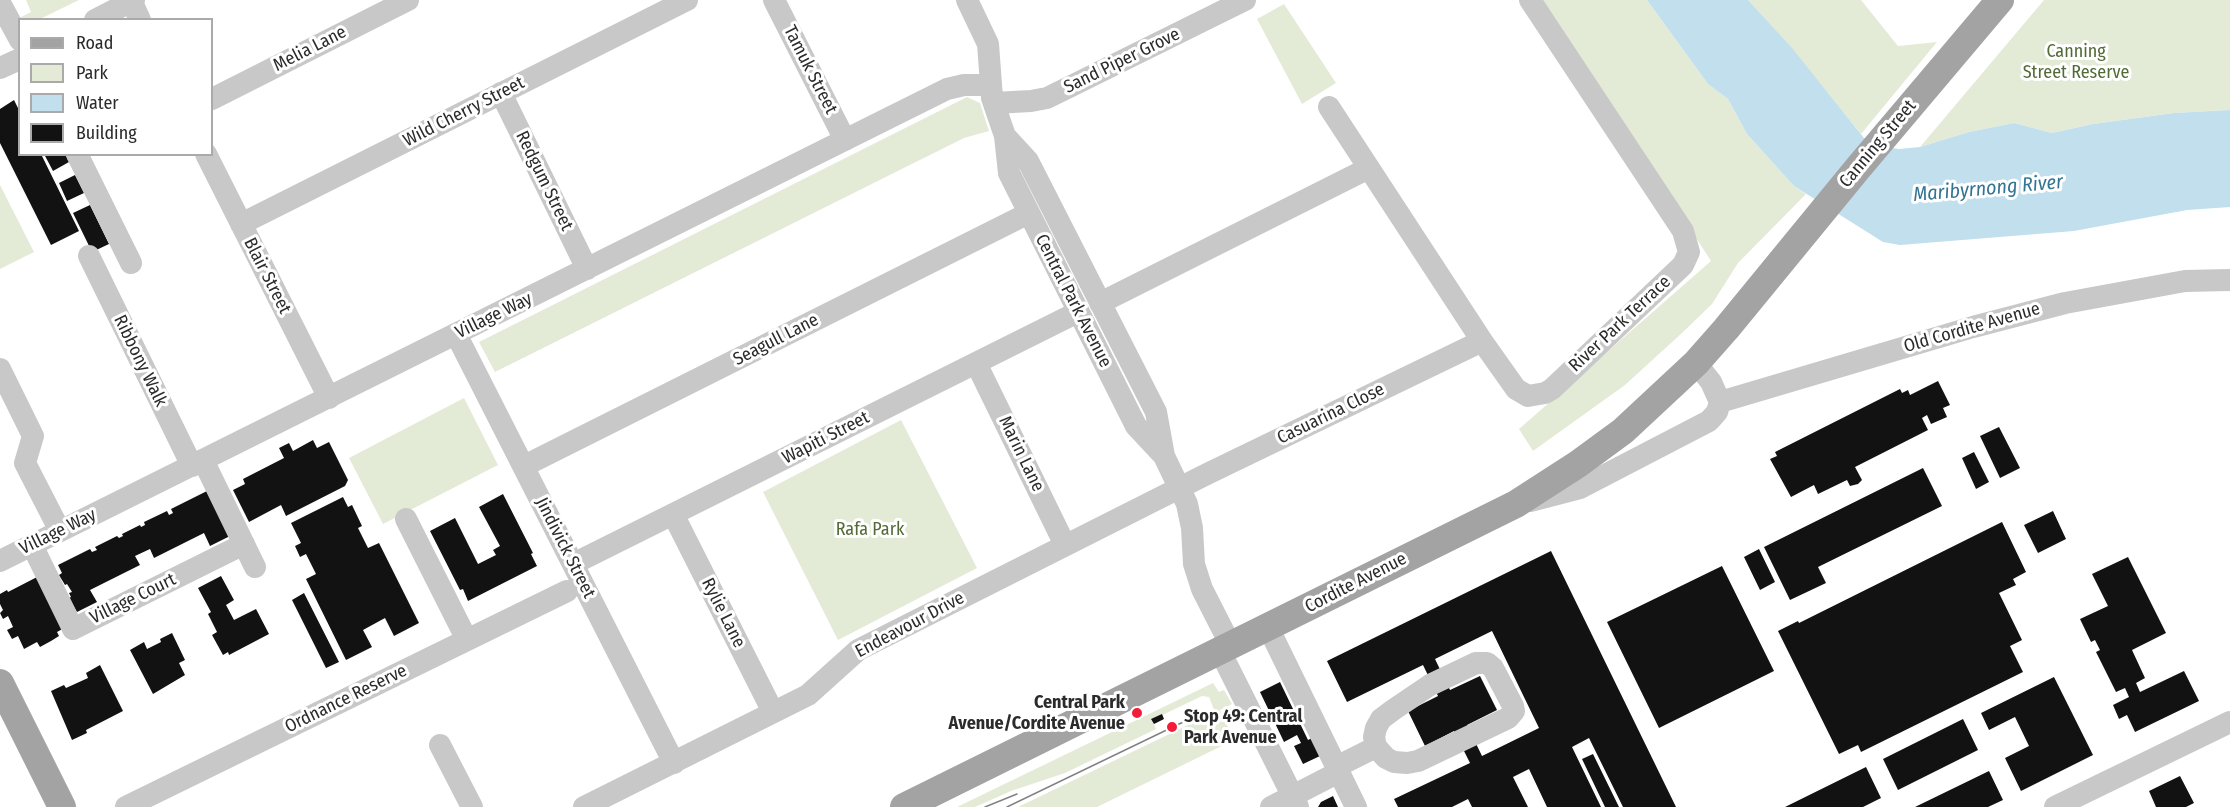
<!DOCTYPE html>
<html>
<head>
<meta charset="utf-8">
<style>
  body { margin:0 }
  #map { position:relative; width:2230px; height:807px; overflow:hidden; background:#fff; font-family:"Fira Sans Condensed",sans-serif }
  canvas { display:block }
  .legend { position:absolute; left:18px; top:18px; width:195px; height:138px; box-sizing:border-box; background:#fff; border:2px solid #aaa; margin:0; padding:8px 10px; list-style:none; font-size:18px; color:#2b2b2b }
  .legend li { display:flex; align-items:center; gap:12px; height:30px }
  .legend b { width:30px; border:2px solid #aaa }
</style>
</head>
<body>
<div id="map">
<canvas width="2230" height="807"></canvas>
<ul class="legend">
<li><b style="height:8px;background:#a3a3a3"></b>Road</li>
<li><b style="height:16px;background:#e3ebd7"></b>Park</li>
<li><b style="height:16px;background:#c1dfed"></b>Water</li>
<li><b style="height:16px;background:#121212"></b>Building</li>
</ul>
</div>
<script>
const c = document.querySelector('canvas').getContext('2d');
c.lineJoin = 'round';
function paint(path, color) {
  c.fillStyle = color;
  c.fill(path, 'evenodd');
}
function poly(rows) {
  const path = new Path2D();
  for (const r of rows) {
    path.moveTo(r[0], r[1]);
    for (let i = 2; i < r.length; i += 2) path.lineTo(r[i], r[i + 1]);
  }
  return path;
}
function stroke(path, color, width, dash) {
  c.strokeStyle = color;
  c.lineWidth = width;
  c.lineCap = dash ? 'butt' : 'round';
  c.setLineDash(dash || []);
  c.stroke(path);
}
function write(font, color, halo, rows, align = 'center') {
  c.font = font + ' "Fira Sans Condensed",sans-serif';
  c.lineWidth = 6;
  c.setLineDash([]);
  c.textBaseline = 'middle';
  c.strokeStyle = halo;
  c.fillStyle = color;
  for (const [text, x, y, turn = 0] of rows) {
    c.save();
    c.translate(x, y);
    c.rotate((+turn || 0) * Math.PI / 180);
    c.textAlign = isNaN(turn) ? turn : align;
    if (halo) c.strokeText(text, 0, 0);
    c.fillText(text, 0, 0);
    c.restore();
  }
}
paint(poly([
  [26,0,79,0,40,19,15,20,31,12],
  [1542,0,1647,0,1708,84,1728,99,1747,134,1794,186,1806,194,1738,263,1712,304,1682,333,1625,385,1533,451,1519,429,1711,261],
  [1748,0,1861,0,1898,46,1937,42,1861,134,1792,49],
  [2044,0,2230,0,2230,110,2174,113,2093,124,2052,133,2014,123,1969,132,1920,147],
  [1284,4,1336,83,1302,104,1257,19],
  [967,97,980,103,989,131,964,138,495,372,479,342],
  [0,185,34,252,0,269],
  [464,398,498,465,383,524,349,458],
  [901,420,977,568,838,640,763,492],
  [1213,683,1219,692,1224,690,1232,704,1220,710,1234,740,1097,807,1018,807,1215,712,1209,697,1202,696,1152,720,1156,729,1065,773,1011,791,975,807,957,807]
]), '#e3ebd7');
paint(poly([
  [1647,0,1748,0,1792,48,1864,138,1879,146,1899,149,1920,147,1969,132,2014,123,2052,133,2093,124,2174,113,2230,110,2230,207,2187,210,2074,231,1900,245,1883,242,1794,186,1747,134,1728,99,1708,84]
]), '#c1dfed');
paint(poly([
  [14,100,20,112,20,154,41,154,79,231,51,245,0,143,0,109],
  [44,154,65,154,69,162,53,171],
  [75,175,84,193,67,201,59,183],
  [90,205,109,244,92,252,73,213],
  [1938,381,1950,405,1943,408,1947,417,1931,424,1927,415,1922,418,1928,430,1855,467,1862,480,1858,484,1850,486,1847,480,1818,494,1814,485,1791,497,1770,459,1777,456,1775,452,1900,389,1902,393,1908,390,1910,395],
  [1999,427,2020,468,2000,478,1980,436],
  [313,440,317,448,329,442,348,480,345,486,286,516,281,505,249,522,233,490,245,484,243,479,284,458,279,448,289,443,293,451],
  [1974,452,1989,482,1976,489,1962,458],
  [1923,468,1942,506,1818,567,1826,583,1790,600,1764,547],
  [207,491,230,536,210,546,204,533,154,558,150,549,135,556,140,565,90,590,97,602,77,612,69,598,71,597,69,593,72,592,67,584,65,585,59,575,62,573,58,565,90,549,92,552,97,550,95,547,117,536,119,538,123,536,122,534,140,525,141,527,145,525,144,522,167,511,169,515,173,513,171,509],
  [503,494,533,553,531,554,537,566,468,601,463,589,460,590,430,531,455,518,478,564,496,555,493,550,500,546,479,507],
  [343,497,348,507,352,505,362,526,358,528,368,548,379,543,419,623,394,636,385,618,363,630,372,647,346,660,306,579,316,574,306,554,300,557,295,546,301,543,291,523],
  [2053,511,2066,539,2038,553,2024,525],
  [2002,522,2026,572,2013,579,2016,585,1999,593,2022,640,2010,646,2023,672,1861,752,1858,745,1839,754,1778,631,1798,621,1799,623],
  [1759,549,1775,582,1760,590,1744,557],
  [1551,551,1676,807,1623,807,1589,738,1572,747,1601,807,1547,807,1529,769,1513,777,1528,807,1472,807,1468,799,1452,807,1398,807,1394,799,1470,763,1454,731,1425,746,1408,711,1438,696,1423,665,1347,702,1327,661],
  [1492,631,1539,728,1482,756,1467,725,1497,710,1480,676,1450,690,1435,659],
  [2128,557,2166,633,2132,650,2145,678,2136,683,2140,692,2184,671,2199,701,2135,732,2127,715,2119,719,2113,705,2129,697,2125,688,2116,692,2096,652,2100,650,2095,640,2091,642,2080,619,2108,606,2092,574],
  [1722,566,1774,671,1659,728,1607,622],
  [39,576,66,627,57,632,59,636,51,641,40,647,37,642,24,649,18,636,12,639,7,630,13,627,8,616,3,619,0,613,3,610,0,604,0,594,7,590,8,592],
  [221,576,234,600,226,605,234,620,256,609,269,634,229,655,228,652,223,655,212,635,217,632,208,614,211,612,198,588],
  [304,593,339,662,326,668,292,600],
  [172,633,185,660,179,663,185,675,153,694,130,650,144,642,147,649,161,642,160,639],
  [100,665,123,711,86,730,87,733,72,740,51,691,64,685,66,688,88,678,86,673],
  [2054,677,2093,755,2021,791,2005,758,2029,746,2015,717,1989,730,1981,713],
  [1280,682,1308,740,1312,738,1320,756,1303,764,1294,746,1301,743,1297,735,1284,742,1260,692],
  [1162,714,1164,719,1154,724,1151,719],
  [1963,719,1978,750,1898,790,1883,759],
  [1593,754,1619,807,1605,807,1582,759],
  [1866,767,1881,798,1863,807,1785,807],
  [1989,771,2003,800,1988,807,1915,807],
  [2180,776,2194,803,2186,807,2156,807,2149,791],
  [1333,796,1338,807,1318,807,1321,802]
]), '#121212');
stroke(poly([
  [131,0,140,20],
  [774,0,845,140],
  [967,0,988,44,992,98,1005,136,1009,173,1136,426,1164,456],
  [0,3,20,40],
  [95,20,134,0],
  [0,68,20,59],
  [501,93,587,269],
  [212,99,408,0],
  [994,103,1031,101,1047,98,1245,0],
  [1329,107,1482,341,1516,389,1528,396,1545,393,1552,389,1683,265,1689,252,1683,231,1530,0],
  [1005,136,1028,161,1156,412,1164,456,1187,504,1192,528,1194,564,1202,589,1231,646],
  [77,154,131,263],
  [206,154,329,398],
  [241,224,687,0],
  [89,256,192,466],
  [1100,303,1369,168],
  [456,334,674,763],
  [976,363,1065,545],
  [0,369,33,436,25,463,60,531],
  [1720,402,1973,327,2065,303,2185,281,2230,280],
  [203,460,255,567],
  [524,466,1029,213],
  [1530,501,1580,488,1709,421,1717,412,1720,402,1711,382,1696,363],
  [673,514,773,712],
  [406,519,467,640],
  [32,545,73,629,244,544],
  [0,561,947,89,964,85,991,85],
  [573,564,1078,312],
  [1268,627,1356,807],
  [1220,651,1298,807],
  [440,745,472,807],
  [1336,767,1376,747,1374,737,1376,728,1381,719,1393,710,1430,685,1476,663,1487,663,1493,668,1513,706,1514,711,1508,718,1418,761,1407,763,1394,762,1386,758,1376,747],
  [126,807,567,591],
  [584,807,808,695,858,650,1207,474,1482,341],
  [1271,807,1339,772],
  [2055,807,2230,722]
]), '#c8c8c8', 22);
stroke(poly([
  [0,683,62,807],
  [904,807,1516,504,1578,464,1623,431,1696,363,1726,329,1858,168,2000,0]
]), '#a3a3a3', 28);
stroke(poly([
  [985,807,1017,794],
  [1007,807,1206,711]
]), '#808080', 1.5);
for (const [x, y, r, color] of [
  [1137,713,6,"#f31d3a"],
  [1172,727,6,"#f31d3a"]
]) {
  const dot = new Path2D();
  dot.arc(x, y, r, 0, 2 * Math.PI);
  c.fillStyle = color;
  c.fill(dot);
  stroke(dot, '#fff', 2);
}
write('18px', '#2b2b2b', '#fff', [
  ["Melia Lane",310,49,-27],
  ["Sand Piper Grove",1122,61,-26],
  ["Tamuk Street",810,70,63],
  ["Wild Cherry Street",464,112,-27],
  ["Canning Street",1878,144,-50],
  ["Redgum Street",544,181,64],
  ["Blair Street",267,276,63],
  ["Central Park Avenue",1073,301,63],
  ["Village Way",494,316,-26],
  ["River Park Terrace",1620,324,-43],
  ["Old Cordite Avenue",1972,328,-16],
  ["Seagull Lane",776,340,-27],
  ["Ribbony Walk",140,361,64],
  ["Casuarina Close",1331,414,-26],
  ["Wapiti Street",826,438,-27],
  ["Marin Lane",1021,454,64],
  ["Village Way",58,532,-26],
  ["Jindivick Street",565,548,63],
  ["Cordite Avenue",1356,583,-27],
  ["Village Court",133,599,-26],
  ["Rylie Lane",723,613,63],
  ["Endeavour Drive",910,625,-28],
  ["Ordnance Reserve",346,699,-26]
]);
write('18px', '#526a36', '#fff', [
  ["Canning",2076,52],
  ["Street Reserve",2076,73],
  ["Rafa Park",870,530]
]);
write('bold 18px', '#2b2b2b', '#fff', [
  ["Central Park",1125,703],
  ["Avenue/Cordite Avenue",1125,724],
  ["Stop 49: Central",1184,717,"left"],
  ["Park Avenue",1184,738,"left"]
], 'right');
write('italic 20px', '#347493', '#fff', [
  ["Maribyrnong River",1988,189,-5]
]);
</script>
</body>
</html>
